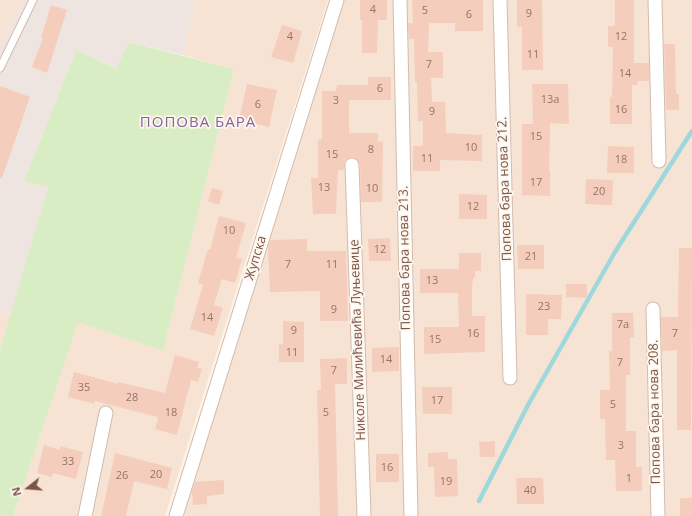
<!DOCTYPE html>
<html>
<head>
<meta charset="utf-8">
<style>
  body { margin:0 }
  #map { position:relative; width:692px; height:516px; overflow:hidden; background:#fef2e6; font-family:"Open Sans",sans-serif }
  canvas { display:block }
  .north { position:absolute; left:8px; top:468px; width:40px; height:40px; -webkit-text-stroke:3px #fff7ee; paint-order:stroke; rotate:253deg; font-size:11px; font-weight:700; line-height:16px; text-align:center; color:#795548 }
  .north::after { content:''; display:block; margin:auto; width:14px; height:18px; background:#795548; clip-path:polygon(50% 0,100% 100%,50% 72%,0 100%) }
</style>
</head>
<body>
<div id="map">
<canvas width="692" height="516"></canvas>
<div class="north">N</div>
</div>
<script>
const c = document.querySelector('canvas').getContext('2d');
c.lineJoin = 'round';
function paint(path, color) {
  c.fillStyle = color;
  c.fill(path, 'evenodd');
}
function poly(rows) {
  const path = new Path2D();
  for (const r of rows) {
    path.moveTo(r[0], r[1]);
    for (let i = 2; i < r.length; i += 2) path.lineTo(r[i], r[i + 1]);
  }
  return path;
}
function stroke(path, color, width, dash) {
  c.strokeStyle = color;
  c.lineWidth = width;
  c.lineCap = dash ? 'butt' : 'round';
  c.setLineDash(dash || []);
  c.stroke(path);
}
function write(font, color, halo, rows, align = 'center') {
  c.font = font + ' "Open Sans",sans-serif';
  c.lineWidth = 3.5;
  c.setLineDash([]);
  c.textBaseline = 'middle';
  c.strokeStyle = halo;
  c.fillStyle = color;
  for (const [text, x, y, turn = 0] of rows) {
    c.save();
    c.translate(x, y);
    c.rotate((+turn || 0) * Math.PI / 180);
    c.textAlign = isNaN(turn) ? turn : align;
    if (halo) c.strokeText(text, 0, 0);
    c.fillText(text, 0, 0);
    c.restore();
  }
}
paint(poly([
  [0,0,24,0,0,47],
  [195,0,328,0,165,516,13,516,78,321,163,351,234,69,183,55],
  [342,0,692,0,692,516,184,516,245,309,327,56],
  [0,310,11,313,0,349]
]), '#f6e3d4');
paint(poly([
  [24,0,195,0,183,55,129,42,117,69,76,50,24,182,50,186,11,313,0,310,0,47]
]), '#eee5e0');
paint(poly([
  [129,42,234,69,163,351,78,322,13,516,0,516,0,349,49,186,24,182,76,50,116,69]
]), '#d8edc3');
stroke(poly([
  [479,501,528,405,615,252,692,131]
]), '#9ed8dc', 4.5);
paint(poly([
  [360,0,387,0,387,20,378,20,377,53,362,53,362,20,360,20],
  [412,0,483,0,483,31,455,31,455,23,429,23,428,52,443,52,443,78,431,78,432,102,445,102,446,133,482,135,482,161,440,160,440,171,413,171,413,146,423,146,423,121,418,121,417,82,415,82,414,39,409,39,408,23,413,23],
  [517,0,542,0,543,70,522,70,522,27,517,27],
  [615,0,634,0,634,63,649,63,649,81,637,81,637,85,632,85,632,124,610,124,610,97,612,97,613,47,608,47,608,26,615,26],
  [51,5,67,10,47,73,32,67,43,38,41,38],
  [282,25,302,31,293,63,271,57],
  [664,44,675,44,676,94,679,94,679,110,666,110],
  [368,77,391,77,391,100,349,100,349,133,378,133,378,142,383,141,382,202,361,202,360,164,356,158,351,157,345,161,344,170,338,170,336,214,313,214,311,178,318,178,318,140,322,139,322,91,336,91,337,85,368,85],
  [247,84,277,90,269,127,239,120],
  [532,84,568,84,569,124,550,123,549,171,550,171,550,196,522,195,522,124,533,124],
  [0,86,30,97,2,178,0,178],
  [608,146,634,147,634,173,607,173],
  [586,179,613,180,612,205,585,204],
  [212,188,223,191,219,205,208,201],
  [459,194,487,195,487,219,459,219],
  [219,216,246,223,236,258,242,259,235,283,222,279,214,305,223,308,214,336,190,329,203,285,198,283,208,249,210,250],
  [390,238,391,261,369,261,368,239],
  [307,239,307,251,346,251,348,321,320,321,320,291,270,292,268,246,271,240],
  [517,245,544,245,544,269,518,269],
  [679,248,692,248,691,430,677,430,677,350,662,351,661,317,678,317],
  [459,253,481,253,481,271,475,271,475,278,473,278,472,289,472,316,485,316,485,352,424,354,424,327,459,327,458,293,420,293,420,269,459,269],
  [566,284,587,284,587,298,566,297],
  [526,294,562,295,561,319,548,319,548,335,526,335],
  [612,313,633,313,634,337,630,337,630,375,626,375,626,431,636,431,636,467,642,467,642,491,616,491,615,460,606,460,605,419,600,419,600,390,610,390,609,351,612,351],
  [283,321,304,322,304,362,279,362,279,344,283,344],
  [399,347,399,371,372,372,372,348],
  [175,355,199,362,197,368,202,369,198,382,191,380,177,435,155,429,158,417,95,401,94,404,68,397,74,372,118,384,118,382,165,393],
  [347,358,347,384,335,384,338,516,320,516,317,390,321,390,320,359],
  [422,387,452,387,452,414,423,414],
  [495,441,495,457,480,457,479,442],
  [44,445,60,450,60,446,83,452,76,479,53,473,52,477,37,473],
  [448,452,448,459,457,459,458,496,435,497,434,467,428,467,428,453],
  [115,453,172,468,167,489,134,481,126,516,101,516],
  [376,454,399,454,399,482,376,482],
  [516,478,543,478,544,504,517,504],
  [224,480,224,494,207,496,207,504,193,505,192,490,195,482],
  [680,498,692,498,692,516,680,516]
]), '#f5cdbc');
const service = poly([
  [0,68,33,0]
]);
const minor = poly([
  [400,0,411,516],
  [500,0,510,378],
  [655,0,659,161],
  [352,165,364,516],
  [653,309,658,516],
  [85,516,106,413],
  [176,516,337,0]
]);
stroke(service, '#d3bbad', 9);
stroke(minor, '#d3bbad', 15);
stroke(service, '#fff', 7);
stroke(minor, '#fff', 13);
write('11px', '#987365', null, [
  ["4",373,10],
  ["5",425,11],
  ["9",529,14],
  ["6",469,15],
  ["4",290,37],
  ["12",621,37],
  ["11",533,55],
  ["7",429,65],
  ["14",625,74],
  ["6",380,89],
  ["13a",550,100],
  ["3",336,101],
  ["6",258,105],
  ["16",621,110],
  ["9",432,112],
  ["15",536,137],
  ["10",471,148],
  ["8",371,150],
  ["15",332,155],
  ["11",427,159],
  ["18",621,160],
  ["17",536,183],
  ["13",324,188],
  ["10",372,189],
  ["20",599,192],
  ["12",473,207],
  ["10",229,231],
  ["12",380,250],
  ["21",531,257],
  ["7",288,265],
  ["11",332,265],
  ["13",432,281],
  ["23",544,307],
  ["9",334,310],
  ["14",207,318],
  ["7a",623,325],
  ["9",294,331],
  ["16",473,334],
  ["7",675,334],
  ["15",435,340],
  ["11",292,353],
  ["14",386,360],
  ["7",620,363],
  ["7",334,371],
  ["35",84,388],
  ["28",132,398],
  ["17",437,401],
  ["5",613,405],
  ["18",171,413],
  ["5",326,413],
  ["3",621,446],
  ["33",68,462],
  ["16",387,468],
  ["20",156,475],
  ["26",122,476],
  ["1",629,479],
  ["19",446,482],
  ["40",530,491]
]);
write('13px', '#795548', '#fff7ee', [
  ["Попова бара нова 212.",505,189,-92],
  ["Жупска",256,258,-73],
  ["Попова бара нова 213.",405,258,-91],
  ["Николе Милићевића Луњевице",358,340,-92],
  ["Попова бара нова 208.",655,412,-91]
]);
c.letterSpacing = '1px';
write('15px', '#84649d', '#fff7ee', [
  ["ПОПОВА БАРА",198,123]
]);
c.letterSpacing = '0px';
</script>
</body>
</html>
